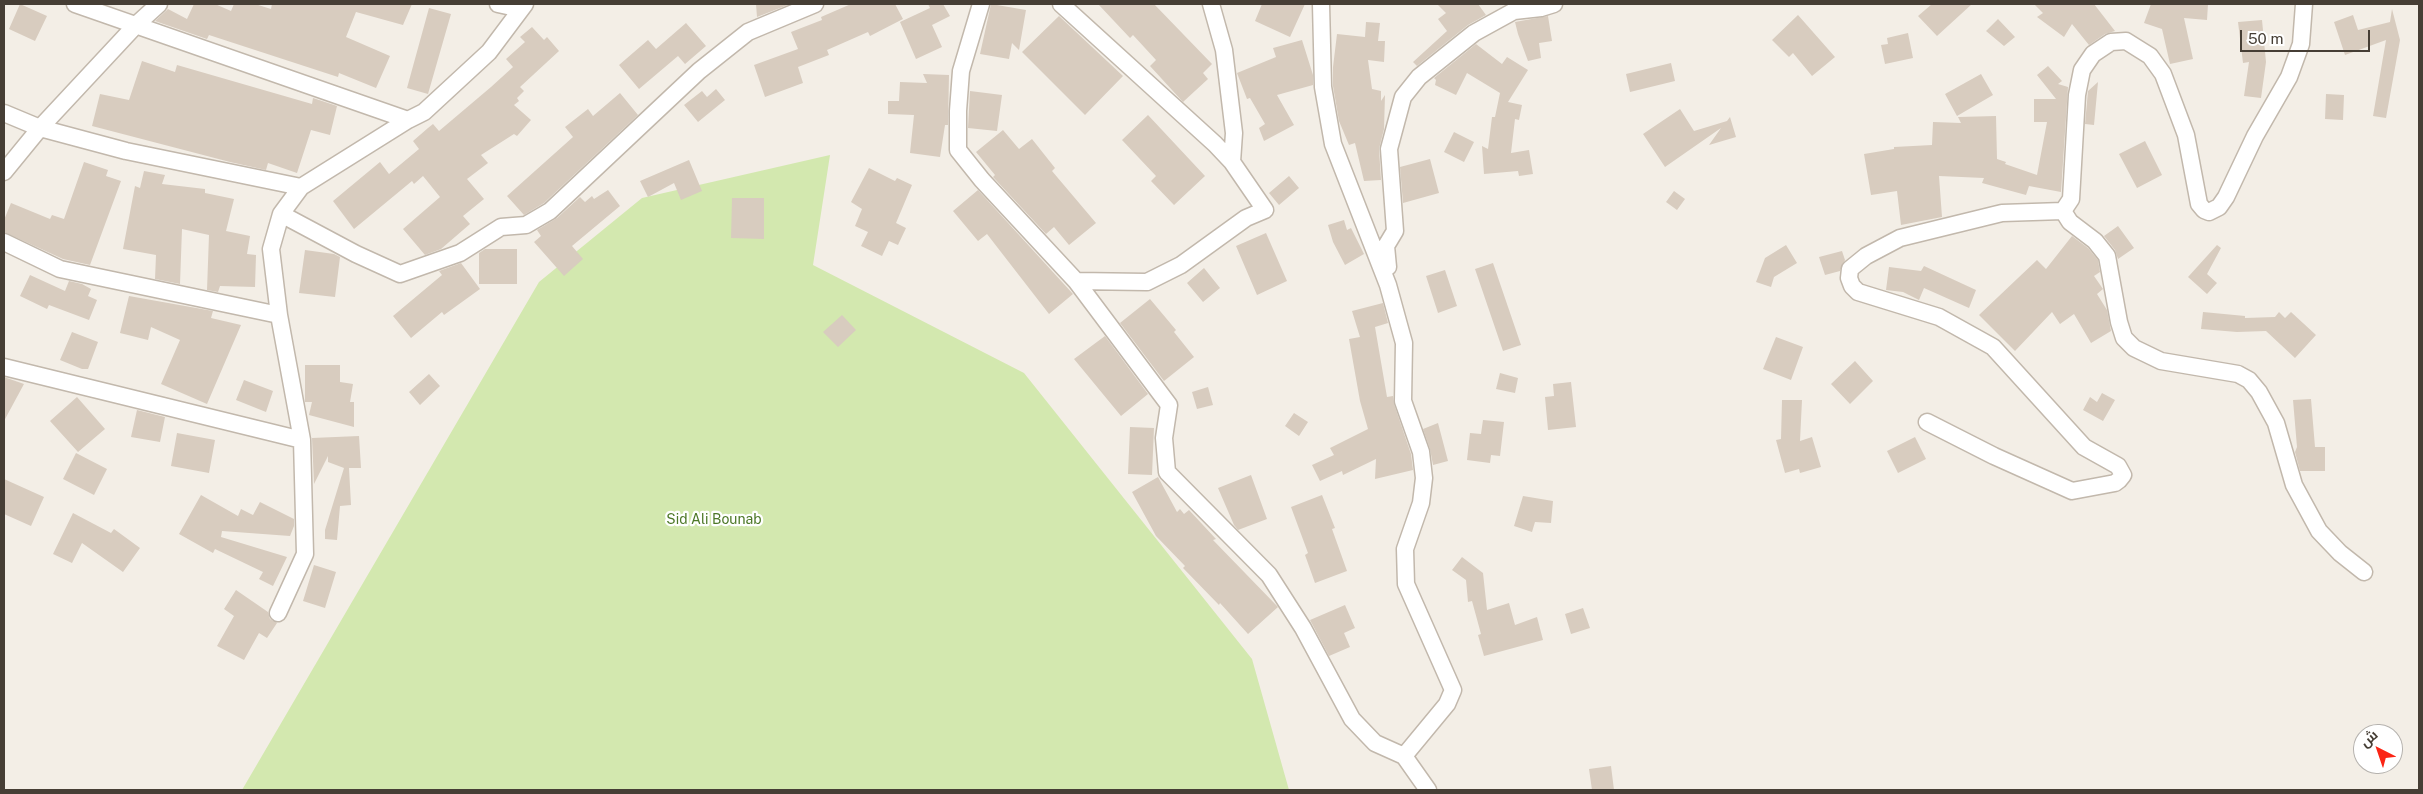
<!DOCTYPE html>
<html>
<head>
<meta charset="utf-8">
<style>
  body { margin:0 }
  #map { position:relative; width:2423px; height:794px; overflow:hidden; background:#f3eee6; font-family:"Public Sans",Cairo,sans-serif }
  canvas { display:block }
  .frame { position:absolute; inset:0; border:5px solid #463e35; pointer-events:none }
  .north { position:absolute; left:2353px; top:724px; width:50px; height:50px; box-sizing:border-box; background:#fff; border:1px solid #b5b2ae; border-radius:50%; rotate:319deg; font-size:14px; font-weight:700; line-height:20px; text-align:center; color:#463e35 }
  .north::after { content:''; display:block; margin:auto; width:18px; height:22px; background:#fb2515; clip-path:polygon(50% 0,100% 100%,50% 72%,0 100%) }
  .scale { position:absolute; left:2240px; top:30px; width:130px; height:22px; box-sizing:border-box; border:2px solid #463e35; border-top:0; padding-left:6px; font-size:15px; line-height:18px; white-space:nowrap; color:#463e35; -webkit-text-stroke:4px #fff; paint-order:stroke }
</style>
</head>
<body>
<div id="map">
<canvas width="2423" height="794"></canvas>
<div class="frame"></div>
<div class="north">ش</div>
<div class="scale">50 m</div>
</div>
<script>
const c = document.querySelector('canvas').getContext('2d');
c.lineJoin = 'round';
function paint(path, color) {
  c.fillStyle = color;
  c.fill(path, 'evenodd');
}
function poly(rows) {
  const path = new Path2D();
  for (const r of rows) {
    path.moveTo(r[0], r[1]);
    for (let i = 2; i < r.length; i += 2) path.lineTo(r[i], r[i + 1]);
  }
  return path;
}
function stroke(path, color, width, dash) {
  c.strokeStyle = color;
  c.lineWidth = width;
  c.lineCap = dash ? 'butt' : 'round';
  c.setLineDash(dash || []);
  c.stroke(path);
}
function write(font, color, halo, rows, align = 'center') {
  c.font = font + ' "Public Sans",sans-serif';
  c.lineWidth = 4.5;
  c.setLineDash([]);
  c.textBaseline = 'middle';
  c.strokeStyle = halo;
  c.fillStyle = color;
  for (const [text, x, y, turn = 0] of rows) {
    c.save();
    c.translate(x, y);
    c.rotate((+turn || 0) * Math.PI / 180);
    c.textAlign = isNaN(turn) ? turn : align;
    if (halo) c.strokeText(text, 0, 0);
    c.fillText(text, 0, 0);
    c.restore();
  }
}
paint(poly([
  [830,155,813,265,1024,373,1252,659,1289,790,242,790,539,282,642,198]
]), '#d3e8af');
paint(poly([
  [20,4,47,16,35,41,9,29],
  [194,4,215,4,231,11,234,4,255,4,271,9,272,4,412,4,403,25,356,12,346,37,390,56,376,88,339,73,338,77,209,35,207,39,155,21,168,9,187,19],
  [756,4,790,4,757,17],
  [851,4,895,4,903,19,870,36,868,32,827,50,829,55,798,67,803,83,765,97,754,65,798,49,791,32,822,20,821,17],
  [928,4,943,4,950,16,932,25,942,47,916,59,900,22,930,8],
  [991,4,1026,10,1019,50,1012,43,1009,59,980,54],
  [1098,4,1154,4,1212,64,1203,73,1208,79,1183,102,1150,66,1156,60,1133,35,1130,38],
  [1262,4,1305,4,1290,37,1255,21],
  [1437,4,1478,4,1486,15,1468,25,1417,66,1413,62,1447,31,1438,19,1446,13],
  [1932,4,1972,4,1937,36,1918,16],
  [2034,4,2094,4,2115,31,2105,34,2089,45,2072,24,2064,37,2037,17,2043,13],
  [2151,4,2208,4,2207,20,2184,18,2193,59,2170,64,2162,29,2144,23],
  [429,8,451,14,428,94,407,88],
  [2392,9,2400,40,2386,118,2373,116,2386,40,2345,55,2334,22,2353,15,2358,30,2390,22],
  [1798,15,1835,57,1812,76,1793,53,1789,57,1772,40],
  [1059,16,1123,76,1085,115,1022,52],
  [1548,16,1552,41,1539,43,1541,58,1528,61,1518,34,1515,22],
  [1998,19,2015,37,2004,46,1986,31],
  [2262,20,2266,62,2261,98,2244,96,2249,62,2243,63,2238,22],
  [1366,22,1380,23,1378,41,1385,41,1384,62,1368,60,1372,89,1381,91,1381,101,1385,95,1384,129,1379,149,1381,180,1364,181,1355,143,1349,145,1339,121,1333,86,1333,67,1337,34,1365,37],
  [686,23,706,46,685,64,678,56,639,89,619,65,648,40,656,49],
  [532,27,544,40,547,37,559,51,520,87,524,91,517,98,519,101,514,105,531,120,517,136,514,134,481,155,488,163,467,179,484,199,463,216,470,224,441,249,425,255,403,229,440,197,423,176,414,184,412,181,354,229,333,201,380,162,389,174,419,149,413,141,428,128,433,124,439,131,491,87,513,67,506,59,525,42,520,37],
  [1908,33,1913,58,1885,64,1881,45,1888,44,1887,38],
  [1302,40,1313,75,1313,85,1277,95,1294,125,1264,141,1259,128,1265,124,1250,98,1247,99,1237,73,1276,57,1273,48],
  [1476,44,1502,64,1507,57,1528,70,1508,102,1522,105,1519,120,1515,119,1511,153,1529,150,1533,174,1519,176,1518,171,1484,174,1482,146,1488,149,1492,117,1495,117,1500,93,1467,73,1456,95,1435,85,1436,80,1434,78],
  [142,61,175,72,177,65,312,104,313,98,337,106,330,135,311,130,297,173,268,163,266,170,230,162,92,126,100,94,129,100],
  [1671,63,1675,81,1630,92,1626,74],
  [2048,66,2062,81,2058,84,2068,87,2061,192,2029,186,2026,195,1982,183,1984,178,1939,176,1942,217,1901,225,1897,191,1871,195,1864,154,1894,149,1894,147,1932,145,1933,122,1961,123,1958,117,1996,116,1997,159,2006,162,2005,164,2037,175,2047,122,2034,122,2034,99,2056,99,2037,75],
  [923,74,949,75,948,125,945,125,940,157,910,153,914,115,888,114,888,101,899,101,900,82,927,83],
  [1981,74,1993,95,1957,116,1945,94],
  [2098,82,2094,125,2085,124,2088,91],
  [716,89,725,100,698,122,684,105,702,91,707,97],
  [970,91,1002,95,997,131,968,128],
  [620,93,638,115,544,203,524,215,507,196,573,137,565,127,588,109,593,116],
  [2326,94,2344,95,2343,120,2325,119],
  [1680,109,1694,131,1727,121,1730,117,1736,137,1709,145,1721,128,1665,167,1643,134],
  [1148,115,1205,176,1174,205,1151,181,1156,176,1122,140],
  [1003,130,1019,149,1032,139,1055,168,1052,171,1096,223,1069,245,1054,227,1046,234,993,177,995,175,976,152],
  [1454,132,1474,142,1464,162,1444,152],
  [2145,141,2162,175,2137,188,2119,154],
  [1430,159,1439,193,1403,203,1400,167],
  [689,160,702,191,681,200,674,183,648,197,640,181],
  [84,162,108,170,106,176,121,181,90,265,63,259,4,232,4,220,11,203,50,219,52,215,64,219],
  [869,168,895,181,897,178,912,185,896,223,906,228,898,245,889,241,882,256,861,246,868,232,855,226,862,209,851,202],
  [144,171,165,175,162,184,205,189,205,193,234,199,226,231,250,236,247,254,256,255,255,287,220,286,218,292,207,290,209,235,182,229,180,284,155,279,156,255,123,249,135,186,140,188],
  [1289,176,1299,188,1279,205,1269,193],
  [608,190,620,206,572,246,583,259,564,276,534,242,541,236,537,230,557,218,580,197,585,202,592,196,594,199],
  [978,190,1073,294,1049,314,987,234,978,241,953,211],
  [1674,191,1685,199,1677,210,1666,202],
  [732,198,764,198,764,239,731,238],
  [1344,220,1347,230,1351,228,1364,254,1345,265,1333,242,1328,225],
  [2118,226,2134,248,2118,259,2115,250,2104,236],
  [1266,233,1287,281,1257,295,1236,246],
  [2072,236,2088,248,2098,260,2100,272,2094,276,2103,289,2097,294,2107,310,2111,331,2091,343,2074,314,2060,324,2052,312,2015,351,1979,315,2037,260,2046,269],
  [1786,245,1797,263,1774,277,1771,287,1756,282,1765,258],
  [2217,245,2221,248,2207,274,2217,283,2207,294,2188,277],
  [485,249,517,249,517,284,479,284,479,253],
  [305,250,334,254,340,257,335,297,299,293],
  [1842,251,1845,260,1840,271,1825,275,1819,257],
  [461,263,480,289,444,315,442,312,411,338,393,316,442,275,439,271],
  [1493,263,1521,345,1503,351,1475,269],
  [1924,266,1976,290,1969,308,1924,288,1919,300,1903,292,1886,290,1889,267,1921,271],
  [1204,268,1220,288,1203,302,1187,283],
  [1445,270,1457,306,1438,313,1426,276],
  [30,275,65,291,69,281,82,284,91,289,88,296,97,300,89,320,49,305,47,309,20,296],
  [129,296,213,311,211,318,241,325,207,404,161,384,180,340,151,327,148,340,120,333],
  [1150,299,1176,330,1174,332,1194,357,1164,381,1120,323],
  [1383,303,1388,323,1375,327,1387,397,1393,396,1394,404,1411,454,1413,470,1375,479,1376,459,1343,475,1342,471,1320,481,1312,465,1334,455,1330,448,1368,429,1360,401,1349,339,1360,337,1352,311],
  [2203,312,2245,316,2245,318,2275,317,2279,312,2285,318,2291,312,2316,335,2295,358,2266,331,2237,332,2201,329],
  [842,315,856,330,838,347,823,332],
  [72,332,98,342,88,369,82,369,60,360],
  [1105,336,1148,394,1121,416,1074,359],
  [1776,337,1803,347,1791,380,1763,369],
  [1855,361,1873,381,1850,404,1831,384],
  [305,365,340,365,340,382,353,384,350,402,354,402,354,427,309,415,312,402,305,402],
  [1500,373,1518,378,1515,393,1496,389],
  [429,374,440,386,420,405,409,392],
  [4,377,24,384,4,421],
  [244,380,273,391,266,412,236,400],
  [1571,382,1576,427,1548,430,1545,397,1554,396,1553,384],
  [1208,387,1213,405,1197,409,1192,392],
  [2102,393,2115,400,2103,421,2083,410,2090,397,2097,402],
  [77,397,105,429,78,452,50,421],
  [2311,399,2315,447,2325,447,2325,471,2300,471,2295,452,2297,447,2293,400],
  [1782,400,1802,400,1800,441,1812,437,1821,467,1800,473,1799,469,1785,473,1776,440,1781,439],
  [137,410,165,417,160,442,131,437],
  [1294,413,1308,422,1299,436,1285,426],
  [1483,420,1504,422,1500,456,1491,455,1490,463,1467,460,1470,433,1481,434],
  [1438,423,1448,461,1433,465,1430,449,1423,429],
  [1130,427,1154,428,1152,475,1128,474],
  [177,433,215,440,209,473,171,466],
  [359,436,361,468,349,468,351,505,340,506,337,540,325,539,325,530,344,468,328,462,328,456,314,484,312,438],
  [1915,437,1926,459,1898,473,1887,451],
  [76,453,107,469,94,495,63,479],
  [1251,475,1267,519,1238,530,1234,525,1218,488],
  [1158,477,1177,512,1180,509,1184,514,1189,510,1216,539,1213,540,1278,607,1248,634,1220,603,1219,605,1183,568,1185,566,1156,536,1132,492],
  [4,479,44,497,31,526,4,514],
  [201,495,238,516,241,509,253,515,260,502,294,519,294,526,290,536,222,531,221,537,287,557,273,586,259,579,263,572,215,549,213,553,179,534],
  [1322,495,1335,528,1332,529,1347,571,1315,583,1305,555,1308,553,1291,507],
  [1523,496,1553,501,1551,523,1535,522,1532,532,1514,526],
  [73,513,111,533,114,529,140,548,123,572,82,543,72,563,53,554],
  [1462,557,1483,573,1487,610,1509,603,1515,625,1537,617,1543,640,1484,656,1478,635,1481,634,1472,601,1468,602,1466,580,1452,570],
  [314,565,336,572,325,608,303,601],
  [236,590,268,612,270,619,277,623,267,638,259,633,244,660,217,646,234,616,224,609],
  [1345,605,1355,628,1344,633,1350,647,1329,656,1310,620],
  [1583,608,1590,628,1571,634,1565,614],
  [1611,766,1614,790,1592,790,1589,769]
]), '#d8ccbf');
const street = poly([
  [75,4,408,120],
  [498,4,521,9],
  [981,4,961,71,958,111,958,150,982,180,1076,281,1169,405,1164,438,1167,472,1269,575,1303,628,1352,719,1375,743,1404,756,1428,790],
  [1061,4,1215,144,1232,162,1265,210,1246,218,1181,265,1147,282,1076,281],
  [1211,4,1224,50,1234,133,1232,162],
  [1321,4,1323,87,1333,144,1388,285,1404,343,1403,401,1421,452,1424,478,1421,503,1405,549,1406,584,1453,690,1447,704,1404,756],
  [4,113,40,128,126,151,301,187],
  [4,172,40,128,136,25,159,4],
  [2063,211,2070,222,2095,241,2107,256,2119,322,2124,338,2134,348,2161,361,2238,374,2249,380,2259,392,2276,423,2294,485,2319,531,2340,553,2364,572],
  [281,214,356,254,400,274,460,253,501,227,526,225,550,211,699,71,748,32,815,4],
  [4,242,60,269,279,315],
  [1388,267,1386,246,1395,231,1389,149,1403,97,1419,77,1474,33,1514,11,1541,8,1554,4],
  [4,367,302,440],
  [1927,422,1994,456,2072,491,2115,483,2119,480,2123,475,2118,466,2084,447,1993,347,1939,317,1858,292,1852,286,1849,278,1850,269,1866,256,1900,238,2002,213,2063,211,2071,199,2077,95,2082,70,2093,54,2111,42,2126,41,2150,56,2163,74,2186,135,2199,204,2204,210,2209,212,2219,207,2226,197,2255,136,2289,77,2301,44,2304,4],
  [278,613,305,554,302,440,279,315,271,249,281,214,301,187,408,120,424,112,489,52,525,4]
]);
stroke(street, '#c2b8ac', 19);
stroke(street, '#fff', 16);
write('14px', '#4d7828', '#fff', [
  ["Sid Ali Bounab",714,520]
]);
</script>
</body>
</html>
